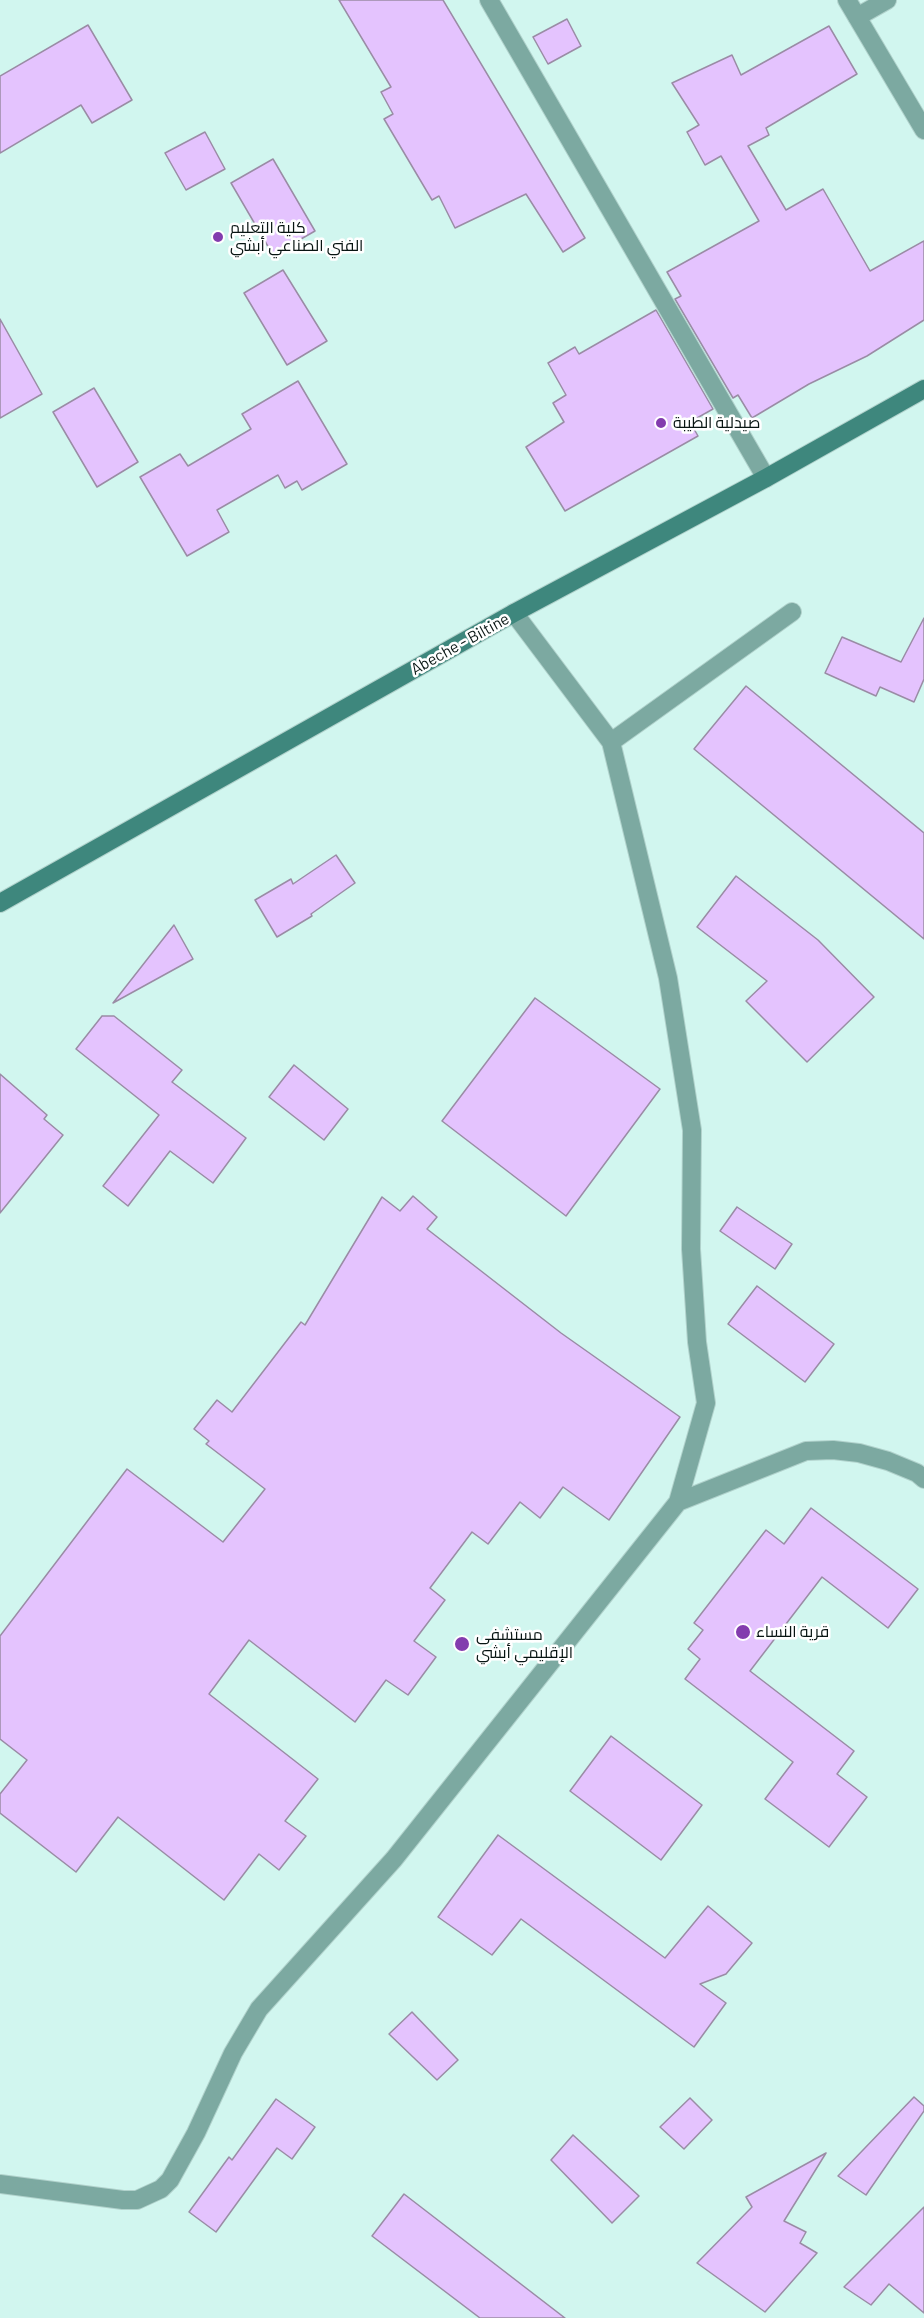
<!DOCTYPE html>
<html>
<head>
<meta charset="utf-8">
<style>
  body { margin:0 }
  canvas { display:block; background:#d1f6ef }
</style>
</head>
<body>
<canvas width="924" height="2318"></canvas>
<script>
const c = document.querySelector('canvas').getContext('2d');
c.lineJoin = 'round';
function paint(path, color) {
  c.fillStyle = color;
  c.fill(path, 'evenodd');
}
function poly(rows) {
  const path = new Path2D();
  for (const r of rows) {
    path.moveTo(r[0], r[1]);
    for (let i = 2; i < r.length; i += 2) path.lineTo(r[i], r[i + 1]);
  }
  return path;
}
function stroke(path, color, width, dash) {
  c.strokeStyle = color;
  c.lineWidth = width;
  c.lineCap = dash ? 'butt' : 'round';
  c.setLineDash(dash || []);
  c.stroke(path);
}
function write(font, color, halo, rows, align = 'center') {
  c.font = font + ' Barlow,Cairo,sans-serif';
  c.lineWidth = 5;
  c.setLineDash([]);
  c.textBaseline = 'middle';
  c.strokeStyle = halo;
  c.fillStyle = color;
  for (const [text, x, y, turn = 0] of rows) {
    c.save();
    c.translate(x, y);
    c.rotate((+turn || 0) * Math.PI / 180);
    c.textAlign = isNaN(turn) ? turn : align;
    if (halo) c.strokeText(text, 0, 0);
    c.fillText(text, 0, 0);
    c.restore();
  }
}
const building = poly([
  [339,0,443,0,585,238,563,252,526,194,455,228,439,196,432,200,384,119,393,114,381,92,391,87,339,0],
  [567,19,581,46,548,64,533,37,567,19],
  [88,25,132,100,92,123,81,105,0,153,0,76,88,25],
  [829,26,857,74,766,128,769,135,748,146,786,210,823,189,870,271,924,241,924,320,867,356,809,384,752,418,738,395,733,398,675,299,681,296,667,272,759,221,721,156,705,165,687,132,699,125,672,83,732,55,741,75,829,26],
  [205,132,225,169,186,190,165,153,205,132],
  [273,159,315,231,273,255,231,183,273,159],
  [283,270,327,341,287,365,244,293,283,270],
  [656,310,713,409,690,422,698,436,565,511,526,447,564,422,553,403,566,395,548,363,575,347,579,354,656,310],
  [0,319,42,394,0,418,0,319],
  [298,381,347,464,302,490,297,481,285,488,278,475,217,510,229,532,187,556,140,477,180,454,188,466,251,429,242,414,298,381],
  [94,388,138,462,97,487,53,412,94,388],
  [924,618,924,679,914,702,880,687,876,696,825,673,842,637,901,662,924,618],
  [746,686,924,833,924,939,694,749,746,686],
  [336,855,355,883,311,914,312,916,277,937,255,900,291,879,293,884,336,855],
  [736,876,818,940,874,997,807,1062,746,1001,767,981,697,927,736,876],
  [174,925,193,959,113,1003,174,925],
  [535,998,660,1089,566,1216,442,1121,535,998],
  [102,1016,114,1016,182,1070,172,1082,246,1138,213,1183,170,1151,128,1206,103,1186,159,1115,76,1049,102,1016],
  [294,1065,348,1109,324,1140,269,1097,294,1065],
  [0,1074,47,1115,44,1119,63,1135,0,1213,0,1074],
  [413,1196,437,1217,427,1229,561,1333,680,1417,609,1520,563,1487,540,1518,520,1502,488,1544,472,1532,430,1588,445,1600,414,1641,436,1657,408,1695,386,1680,355,1722,249,1640,209,1694,318,1779,285,1821,306,1836,279,1870,259,1854,224,1900,118,1817,76,1872,0,1813,0,1794,27,1760,0,1739,0,1636,127,1469,223,1542,265,1489,206,1444,209,1441,194,1429,217,1400,232,1412,301,1322,305,1325,382,1197,400,1211,413,1196],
  [737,1207,792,1244,775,1269,720,1231,737,1207],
  [757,1286,834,1344,805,1382,728,1324,757,1286],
  [811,1508,918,1589,888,1628,822,1577,750,1671,854,1751,837,1774,867,1797,829,1847,765,1799,793,1762,685,1679,700,1659,688,1649,703,1630,694,1623,766,1530,784,1544,811,1508],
  [611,1736,702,1805,661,1860,570,1791,611,1736],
  [498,1835,665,1958,708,1906,752,1943,726,1974,700,1984,726,2003,694,2047,521,1919,492,1955,438,1917,498,1835],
  [412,2012,458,2060,437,2080,389,2034,412,2012],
  [914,2097,924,2106,924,2111,866,2195,838,2176,914,2097],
  [690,2098,712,2120,684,2149,660,2127,690,2098],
  [276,2099,315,2127,292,2159,277,2148,216,2232,189,2212,229,2157,232,2160,276,2099],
  [573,2135,639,2196,612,2223,551,2160,573,2135],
  [826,2153,784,2221,806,2232,800,2243,817,2253,765,2312,697,2263,752,2207,746,2197,826,2153],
  [404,2194,565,2318,480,2318,372,2236,404,2194],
  [924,2207,924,2313,889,2284,871,2305,844,2287,924,2207]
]);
paint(building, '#e4c3fe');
stroke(building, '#9a8ca5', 1.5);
const minor = poly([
  [489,0,766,478],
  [847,0,924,130],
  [857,17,887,0],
  [514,613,611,742,792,612],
  [678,1502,806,1451,833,1450,859,1453,888,1461,917,1473,924,1479],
  [0,2184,123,2200,137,2200,161,2189,170,2180,196,2133,233,2053,259,2009,394,1859,678,1502,706,1403,697,1342,691,1249,692,1130,668,978,611,742]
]);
const secondary = poly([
  [0,903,514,613,766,478,924,389]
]);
stroke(minor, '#b1d2cc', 20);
stroke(secondary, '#b1d2cc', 20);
stroke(minor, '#7ca9a1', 18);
stroke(secondary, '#3e877d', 18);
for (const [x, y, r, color] of [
  [218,237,6,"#833cae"],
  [661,423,6,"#833cae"],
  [743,1632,8,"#833cae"],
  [462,1644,8,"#833cae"]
]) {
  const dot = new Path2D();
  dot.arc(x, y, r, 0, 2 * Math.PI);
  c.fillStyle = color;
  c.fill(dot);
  stroke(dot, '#fff', 2);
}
write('16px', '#071412', '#fff', [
  ["كلية التعليم",230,228],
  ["الفني الصناعي أبشي",230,246],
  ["صيدلية الطيبة",673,423],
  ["قرية النساء",756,1632],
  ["مستشفى",476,1635],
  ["الإقليمي أبشي",476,1653]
], 'left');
write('16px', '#071412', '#fff', [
  ["Abeche - Biltine",460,644,-29]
]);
</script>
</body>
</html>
